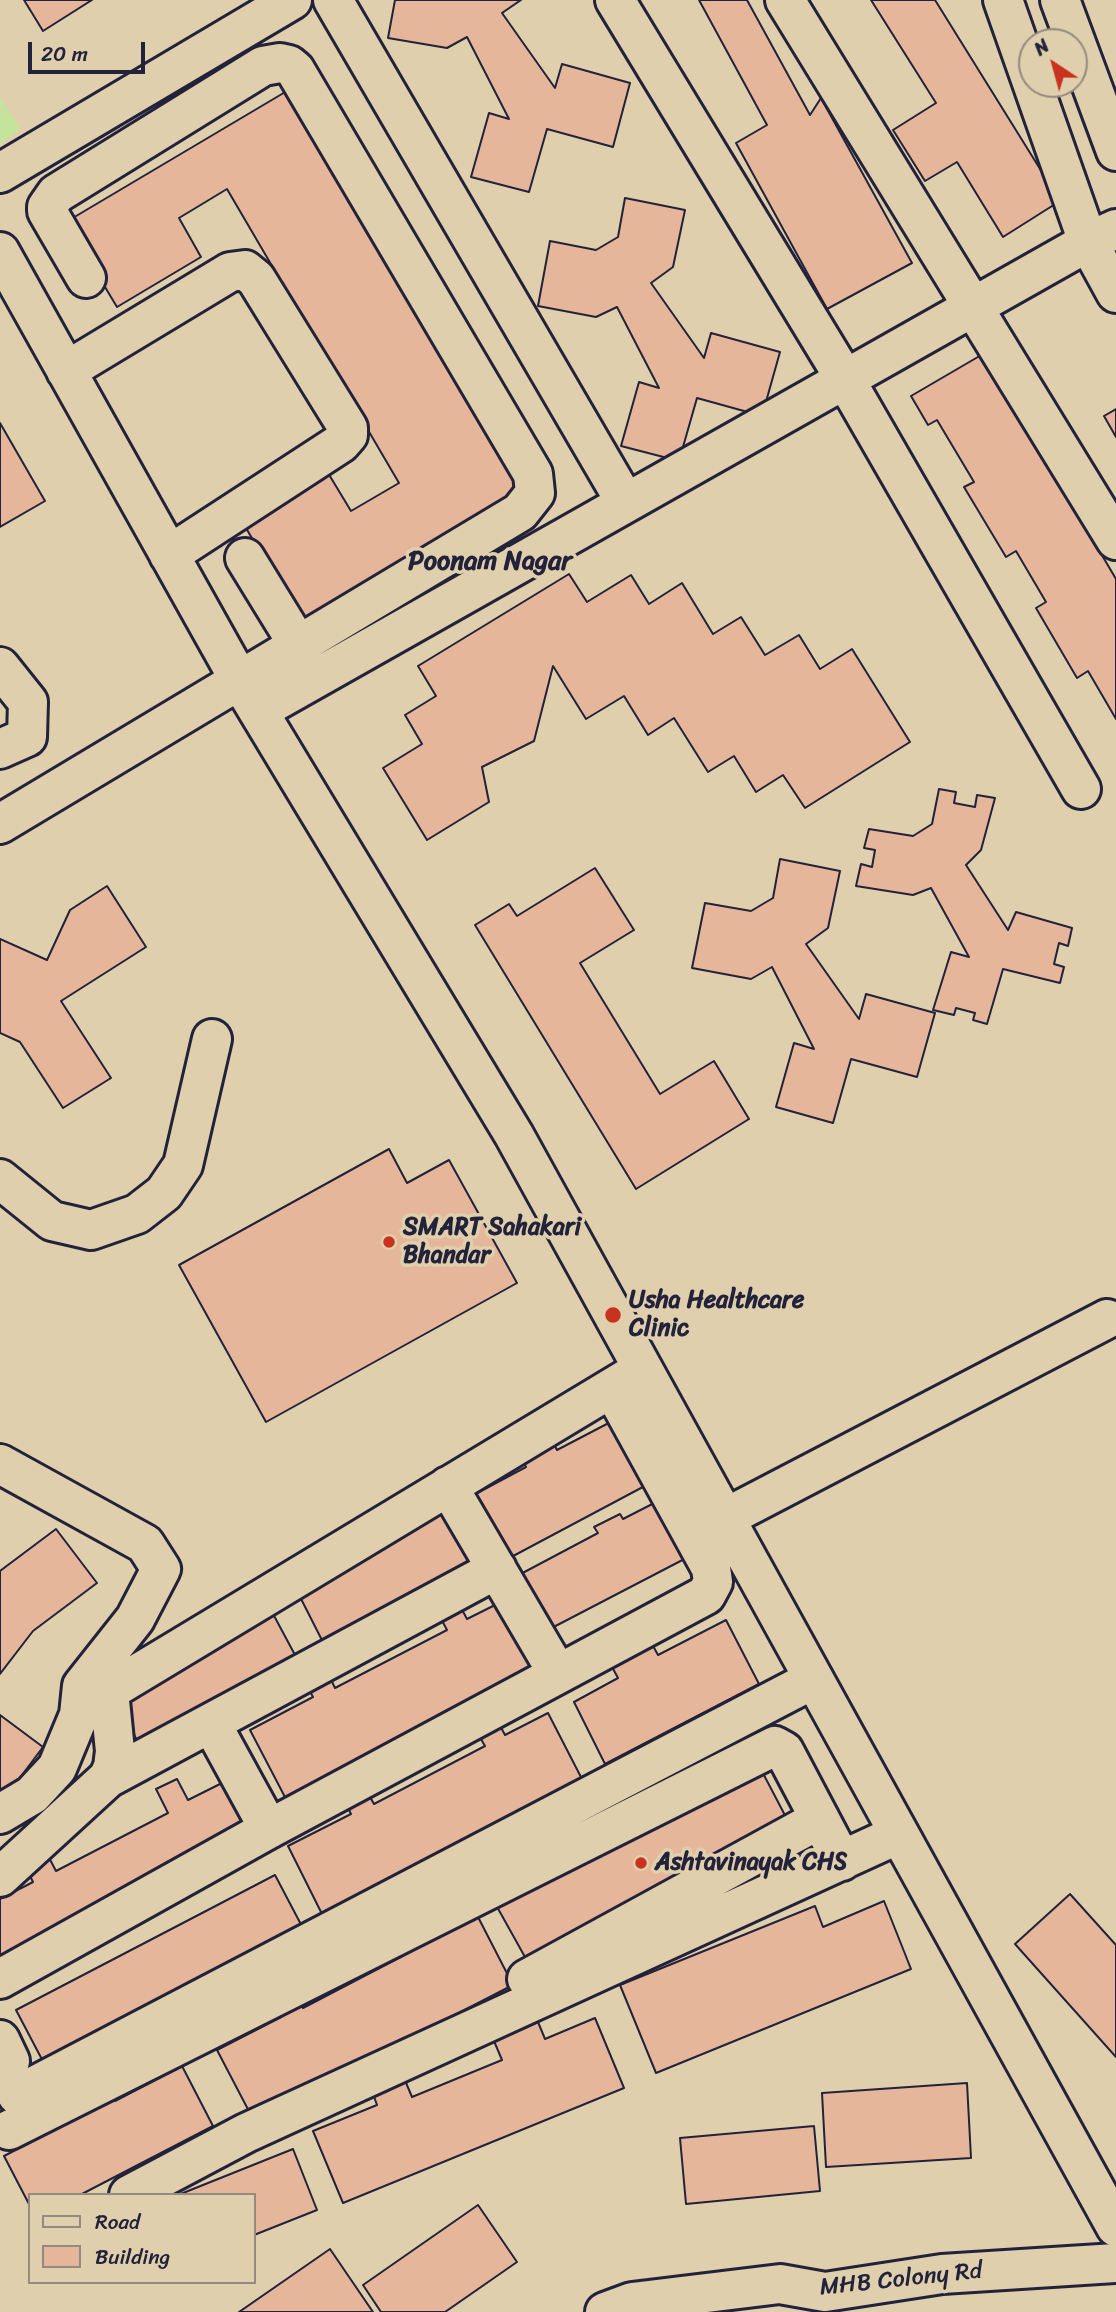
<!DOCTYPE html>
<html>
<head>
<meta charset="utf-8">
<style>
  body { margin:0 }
  #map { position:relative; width:1116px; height:2312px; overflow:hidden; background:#e0cfac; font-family:Sriracha,sans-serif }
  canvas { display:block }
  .legend { position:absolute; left:28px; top:2193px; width:228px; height:91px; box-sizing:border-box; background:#e0cfac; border:2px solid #948a7f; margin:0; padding:9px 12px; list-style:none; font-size:21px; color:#22223b }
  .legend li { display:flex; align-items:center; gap:14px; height:35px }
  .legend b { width:35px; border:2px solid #948a7f }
  .north { position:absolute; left:1018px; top:28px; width:70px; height:70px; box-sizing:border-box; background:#e0cfac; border:2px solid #948a7f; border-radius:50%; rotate:324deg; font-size:19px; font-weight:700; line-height:28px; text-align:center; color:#22223b }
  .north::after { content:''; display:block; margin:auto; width:24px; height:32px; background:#c8321e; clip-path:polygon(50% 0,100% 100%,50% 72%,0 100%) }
  .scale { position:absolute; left:28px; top:42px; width:117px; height:32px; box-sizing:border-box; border:4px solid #22223b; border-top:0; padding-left:9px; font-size:21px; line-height:24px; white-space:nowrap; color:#22223b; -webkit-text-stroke:5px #e0cfac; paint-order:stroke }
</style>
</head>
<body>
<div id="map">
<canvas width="1116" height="2312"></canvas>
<ul class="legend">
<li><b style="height:9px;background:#e0cfac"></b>Road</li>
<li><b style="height:19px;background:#e5b699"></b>Building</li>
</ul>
<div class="north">N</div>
<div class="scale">20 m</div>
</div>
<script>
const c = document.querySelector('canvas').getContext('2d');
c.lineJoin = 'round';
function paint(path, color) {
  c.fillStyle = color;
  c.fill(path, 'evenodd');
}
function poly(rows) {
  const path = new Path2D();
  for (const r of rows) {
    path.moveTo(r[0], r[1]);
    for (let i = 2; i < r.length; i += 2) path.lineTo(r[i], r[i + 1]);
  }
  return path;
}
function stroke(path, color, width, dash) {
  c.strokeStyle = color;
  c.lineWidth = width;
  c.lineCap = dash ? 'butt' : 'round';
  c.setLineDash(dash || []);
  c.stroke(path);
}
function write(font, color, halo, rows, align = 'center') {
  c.font = font + ' Sriracha,sans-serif';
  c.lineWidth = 7;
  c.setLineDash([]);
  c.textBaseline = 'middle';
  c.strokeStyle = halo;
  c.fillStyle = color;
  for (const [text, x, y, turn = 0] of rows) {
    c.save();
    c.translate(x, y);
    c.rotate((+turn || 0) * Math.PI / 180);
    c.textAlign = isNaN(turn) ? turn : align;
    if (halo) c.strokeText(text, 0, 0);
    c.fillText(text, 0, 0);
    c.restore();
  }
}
paint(poly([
  [0,97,20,129,0,144]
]), '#c4e49c');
const building = poly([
  [24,0,92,0,43,31,24,0],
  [395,0,521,0,502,13,555,88,562,64,630,83,613,147,547,129,529,192,471,177,489,113,509,119,467,37,447,48,388,38,395,0],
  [699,0,747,0,810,115,821,98,912,263,827,309,736,143,767,125,699,0],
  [871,0,935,0,1060,201,1003,237,957,162,925,181,893,130,936,103,871,0],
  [292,88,529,493,304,626,240,518,325,468,351,511,399,483,227,189,179,218,201,257,117,307,66,222,292,88],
  [625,198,685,210,673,267,651,283,704,358,711,333,780,352,762,416,697,398,679,461,621,446,639,382,659,388,617,307,596,317,538,306,550,241,596,250,618,237,625,198],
  [983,354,1116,579,1116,719,1088,671,1077,678,1036,608,1046,602,1016,551,1006,557,964,487,974,482,937,420,928,425,911,396,983,354],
  [1116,409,1116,437,1104,416,1116,409],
  [0,423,45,501,0,527,0,423],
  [569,574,587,602,631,575,649,604,682,583,713,634,741,617,765,655,799,635,820,669,852,649,910,742,805,808,783,775,756,792,734,756,708,772,674,718,648,735,624,696,586,719,553,666,534,741,482,767,489,802,427,840,383,768,422,744,405,715,436,696,418,666,569,574],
  [939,789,956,792,954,803,975,807,977,795,995,798,981,850,966,865,1008,930,1016,912,1072,928,1068,946,1059,943,1054,964,1064,967,1060,983,1003,969,987,1024,973,1020,975,1013,956,1008,954,1015,933,1010,951,952,969,957,931,888,913,895,856,886,861,864,872,867,875,850,864,848,869,829,913,836,932,824,939,789],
  [780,859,840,871,828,928,806,944,859,1019,866,994,935,1013,917,1077,851,1059,833,1123,776,1107,794,1043,814,1049,772,967,751,979,692,968,705,903,751,911,773,898,780,859],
  [595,868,634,930,580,963,660,1094,714,1061,749,1119,636,1189,475,925,509,904,517,916,595,868],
  [107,886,146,947,61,1001,111,1078,63,1108,20,1042,0,1033,0,939,47,960,70,910,107,886],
  [389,1149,407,1183,449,1160,517,1283,266,1422,179,1265,389,1149],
  [624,1415,656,1480,500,1563,466,1499,526,1467,520,1456,551,1439,557,1450,624,1415],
  [664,1498,694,1554,544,1632,515,1577,598,1533,594,1527,620,1514,623,1519,664,1498],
  [453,1505,485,1570,329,1654,296,1589,453,1505],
  [56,1529,97,1583,33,1631,0,1674,0,1571,56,1529],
  [511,1597,545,1665,286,1799,250,1730,313,1697,305,1682,327,1671,335,1688,447,1630,438,1613,458,1602,467,1619,511,1597],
  [272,1612,302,1668,143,1752,114,1696,272,1612],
  [726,1620,759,1684,605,1764,574,1702,618,1678,611,1665,652,1644,658,1655,726,1620],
  [548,1713,583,1781,323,1916,288,1846,351,1814,343,1798,364,1786,374,1804,485,1746,475,1729,496,1718,505,1735,548,1713],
  [0,1715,43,1747,4,1799,0,1796,0,1715],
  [755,1758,788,1821,530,1966,496,1905,755,1758],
  [177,1779,188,1800,226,1781,252,1832,0,1962,0,1899,33,1882,23,1862,45,1850,56,1871,168,1813,156,1789,177,1779],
  [275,1875,306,1934,47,2069,16,2010,275,1875],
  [1070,1894,1116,1945,1116,2057,1015,1944,1070,1894],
  [884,1901,911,1969,656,2073,620,1985,815,1906,823,1927,884,1901],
  [478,1917,513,1985,253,2119,217,2050,281,2017,272,2002,294,1990,303,2008,414,1950,405,1933,426,1922,435,1939,478,1917],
  [595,2018,624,2088,343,2203,313,2131,377,2105,372,2091,404,2078,412,2097,502,2060,494,2041,538,2022,545,2039,595,2018],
  [182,2066,213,2126,80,2195,30,2195,30,2206,4,2156,89,2112,84,2101,109,2088,115,2101,182,2066],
  [967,2083,971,2158,826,2167,822,2093,967,2083],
  [814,2126,820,2191,686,2204,680,2138,814,2126],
  [293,2149,317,2210,254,2235,254,2195,178,2195,293,2149],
  [478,2205,517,2262,445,2312,381,2312,363,2285,478,2205],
  [330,2249,373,2312,239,2312,330,2249]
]);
paint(building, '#e5b699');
stroke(building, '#22223b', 2);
const minor = poly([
  [333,0,626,503],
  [615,0,845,379,1081,789],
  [785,0,1116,540],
  [0,173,292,0],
  [0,252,240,681,514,1135,1116,2227],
  [66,371,230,272,245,270,256,279,348,428,348,435,341,443,169,555],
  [245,558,299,646],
  [0,667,28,702,27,737,0,749],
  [258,711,1088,242,1116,229],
  [0,824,520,512,535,493,533,474,295,70,289,65,280,63,263,66,56,194,47,207,47,211,86,278],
  [0,1179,52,1221,91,1230,137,1214,164,1193,183,1165,212,1039],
  [0,1464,145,1544,161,1569,135,1619,82,1686,79,1715,57,1768,32,1795,0,1814],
  [448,1486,558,1674],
  [725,1518,1107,1319],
  [211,1723,269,1829],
  [108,1778,497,1569],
  [0,1877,108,1778,113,1767,115,1751,110,1701,110,1694,114,1688,633,1375],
  [0,1979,269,1829,706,1595,713,1582,711,1568,612,1388],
  [527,1979,820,1819],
  [0,2040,10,2061,0,2071],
  [17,2095,814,1679],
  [9,2130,775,1746,784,1751,842,1861],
  [129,2195,246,2133,899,1834]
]);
const tertiary = poly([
  [605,2312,632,2302,780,2284,825,2292,942,2274,1116,2263]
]);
const secondary = poly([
  [1003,0,1088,242,1116,293],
  [1060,0,1116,151]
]);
stroke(minor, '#22223b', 44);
stroke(tertiary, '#22223b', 44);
stroke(secondary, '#22223b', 44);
stroke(minor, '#e0cfac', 38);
stroke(tertiary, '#e0cfac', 38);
stroke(secondary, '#e0cfac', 38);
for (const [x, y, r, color] of [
  [389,1242,7,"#c8321e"],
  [613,1315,9,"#c8321e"],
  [641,1863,7,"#c8321e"]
]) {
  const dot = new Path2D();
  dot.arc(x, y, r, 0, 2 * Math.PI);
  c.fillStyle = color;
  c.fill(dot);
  stroke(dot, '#e0cfac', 2.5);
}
write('bold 24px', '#22223b', '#e0cfac', [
  ["SMART Sahakari",403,1228],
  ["Bhandar",403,1256],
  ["Usha Healthcare",629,1301],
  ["Clinic",629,1329],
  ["Ashtavinayak CHS",655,1863]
], 'left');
write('24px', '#22223b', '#e0cfac', [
  ["MHB Colony Rd",901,2280,-6]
]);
write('bold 26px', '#22223b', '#e0cfac', [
  ["Poonam Nagar",490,562]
]);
</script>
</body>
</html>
